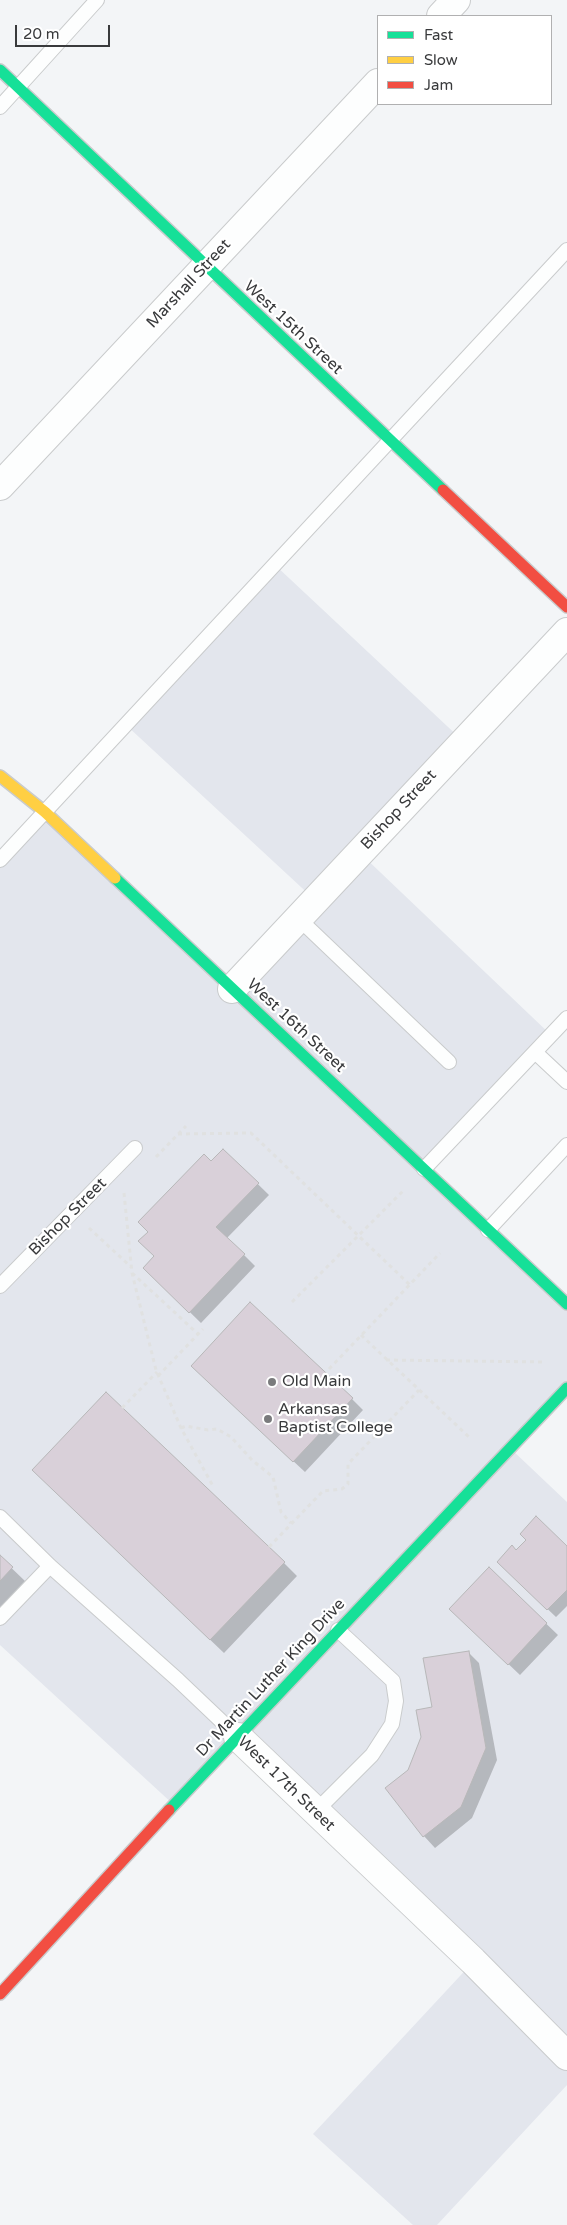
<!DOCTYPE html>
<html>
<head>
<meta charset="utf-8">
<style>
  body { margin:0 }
  #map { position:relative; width:567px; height:2225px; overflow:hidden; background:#f3f5f7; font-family:"Varela Round",sans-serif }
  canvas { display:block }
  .legend { position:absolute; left:377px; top:15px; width:175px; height:90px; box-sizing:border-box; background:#fff; border:1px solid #b0b0b1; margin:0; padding:6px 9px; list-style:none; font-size:15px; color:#393a3c }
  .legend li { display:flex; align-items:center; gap:10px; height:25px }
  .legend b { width:25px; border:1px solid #b0b0b1 }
  .scale { position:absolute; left:15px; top:25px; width:95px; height:22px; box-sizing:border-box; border:2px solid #393a3c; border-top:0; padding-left:6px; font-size:15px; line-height:18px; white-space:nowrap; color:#393a3c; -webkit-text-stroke:4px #fff; paint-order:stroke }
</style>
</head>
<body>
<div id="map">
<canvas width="567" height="2225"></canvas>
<ul class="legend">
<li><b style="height:6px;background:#16e098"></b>Fast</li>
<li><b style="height:6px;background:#ffcf43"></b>Slow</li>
<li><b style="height:6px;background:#f24e42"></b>Jam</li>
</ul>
<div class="scale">20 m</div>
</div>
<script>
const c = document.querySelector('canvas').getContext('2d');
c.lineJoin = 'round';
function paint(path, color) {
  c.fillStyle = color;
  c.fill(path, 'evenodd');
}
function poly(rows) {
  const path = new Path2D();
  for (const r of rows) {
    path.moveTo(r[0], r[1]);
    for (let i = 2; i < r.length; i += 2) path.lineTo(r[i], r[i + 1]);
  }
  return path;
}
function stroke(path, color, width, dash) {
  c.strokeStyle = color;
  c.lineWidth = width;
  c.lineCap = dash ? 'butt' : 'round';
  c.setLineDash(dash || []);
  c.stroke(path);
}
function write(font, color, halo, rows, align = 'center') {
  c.font = font + ' "Varela Round",sans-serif';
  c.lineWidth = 4.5;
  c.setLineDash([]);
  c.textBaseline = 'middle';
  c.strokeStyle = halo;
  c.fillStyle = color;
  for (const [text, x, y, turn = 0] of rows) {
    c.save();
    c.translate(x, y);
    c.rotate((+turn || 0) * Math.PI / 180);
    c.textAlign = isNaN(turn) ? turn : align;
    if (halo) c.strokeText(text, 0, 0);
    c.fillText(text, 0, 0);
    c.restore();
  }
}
paint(poly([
  [274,564,463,741,359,852,551,1035,424,1169,567,1304,567,1388,510,1448,567,1502,567,2085,437,2225,413,2225,313,2134,473,1962,238,1738,174,1805,0,1645,0,860,45,812,231,988,315,900,126,725]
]), '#e3e6ed');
paint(poly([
  [224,1151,269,1195,227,1238,255,1266,201,1323,156,1279,156,1256,212,1163],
  [203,1377,352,1399,363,1410,305,1472],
  [47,1484,284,1563,297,1576,224,1653],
  [567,1548,567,1606,556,1617,498,1562,516,1551],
  [0,1557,25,1581,12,1596,0,1614],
  [489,1569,558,1635,520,1675,462,1620],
  [468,1652,479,1663,497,1760,472,1818,435,1848,424,1836,409,1771,433,1708]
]), '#0003');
const building = poly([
  [223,1149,259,1183,216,1227,245,1254,189,1313,143,1268,154,1256,138,1241,148,1232,138,1222,204,1154,211,1161,223,1149],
  [250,1302,353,1398,293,1462,191,1366,250,1302],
  [106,1392,285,1562,210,1640,32,1470,106,1392],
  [536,1516,567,1546,567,1590,547,1610,497,1562,512,1545,516,1550,526,1540,520,1534,536,1516],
  [0,1555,13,1567,0,1581,0,1555],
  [489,1567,547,1623,508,1665,449,1609,489,1567],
  [469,1651,486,1748,461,1807,423,1837,385,1788,408,1770,421,1737,416,1710,432,1707,423,1658,469,1651]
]);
paint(building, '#d9d0d9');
stroke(building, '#b8b8b9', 1);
const lane = poly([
  [0,107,97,0],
  [0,860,567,250],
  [298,918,449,1062],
  [535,1052,567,1082],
  [424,1169,567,1018],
  [488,1230,567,1145],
  [0,1286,135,1148],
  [0,1517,50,1566,178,1680,238,1737],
  [0,1618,50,1566],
  [315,1812,372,1755,392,1724,396,1701,393,1681,338,1630]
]);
const street = poly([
  [441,16,456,0],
  [0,486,378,83],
  [232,989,567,632],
  [238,1737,473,1961,567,2056]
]);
const fast = poly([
  [0,70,443,490],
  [115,878,567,1304],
  [169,1810,567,1388]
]);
const slow = poly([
  [0,776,45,812,115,878]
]);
const jam = poly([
  [443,490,567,607],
  [0,1994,169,1810]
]);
stroke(lane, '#c9cbcc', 16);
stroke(street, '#c9cbcc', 30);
stroke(fast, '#c9cbcc', 14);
stroke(slow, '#c9cbcc', 14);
stroke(jam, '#c9cbcc', 14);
stroke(poly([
  [178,1134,251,1133,410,1285],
  [156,1157,186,1126],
  [124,1193,132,1273,156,1370,181,1428,214,1488],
  [89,1228,131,1267],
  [132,1273,198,1334],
  [292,1302,403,1191],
  [361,1335,470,1438],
  [386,1360,545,1362],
  [329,1369,440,1253],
  [158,1376,203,1329],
  [122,1408,157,1372],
  [181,1428,186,1426,208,1430,217,1429,231,1437,252,1460,273,1477,281,1512,291,1523],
  [269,1547,323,1491,342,1489,348,1484,348,1464,419,1390]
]), '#e0e1e1', 3, [4, 4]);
stroke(lane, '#fdfefe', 14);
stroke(street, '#fdfefe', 28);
stroke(fast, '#16e098', 11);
stroke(slow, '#ffcf43', 11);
stroke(jam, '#f24e42', 11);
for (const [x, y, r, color] of [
  [272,1382,5,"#7a7b7d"],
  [268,1419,5,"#7a7b7d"]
]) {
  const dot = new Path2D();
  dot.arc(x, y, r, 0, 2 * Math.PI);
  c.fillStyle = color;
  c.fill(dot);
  stroke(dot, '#fff', 2);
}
write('16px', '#393a3c', '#fff', [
  ["Marshall Street",189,284,-47],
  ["West 15th Street",293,328,43],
  ["Bishop Street",399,810,-47],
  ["West 16th Street",296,1026,43],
  ["Bishop Street",68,1217,-45],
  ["Dr Martin Luther King Drive",271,1678,-47],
  ["West 17th Street",286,1784,44]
]);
write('16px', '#393a3c', '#fff', [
  ["Old Main",282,1382],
  ["Arkansas",278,1410],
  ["Baptist College",278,1428]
], 'left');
</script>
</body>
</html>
